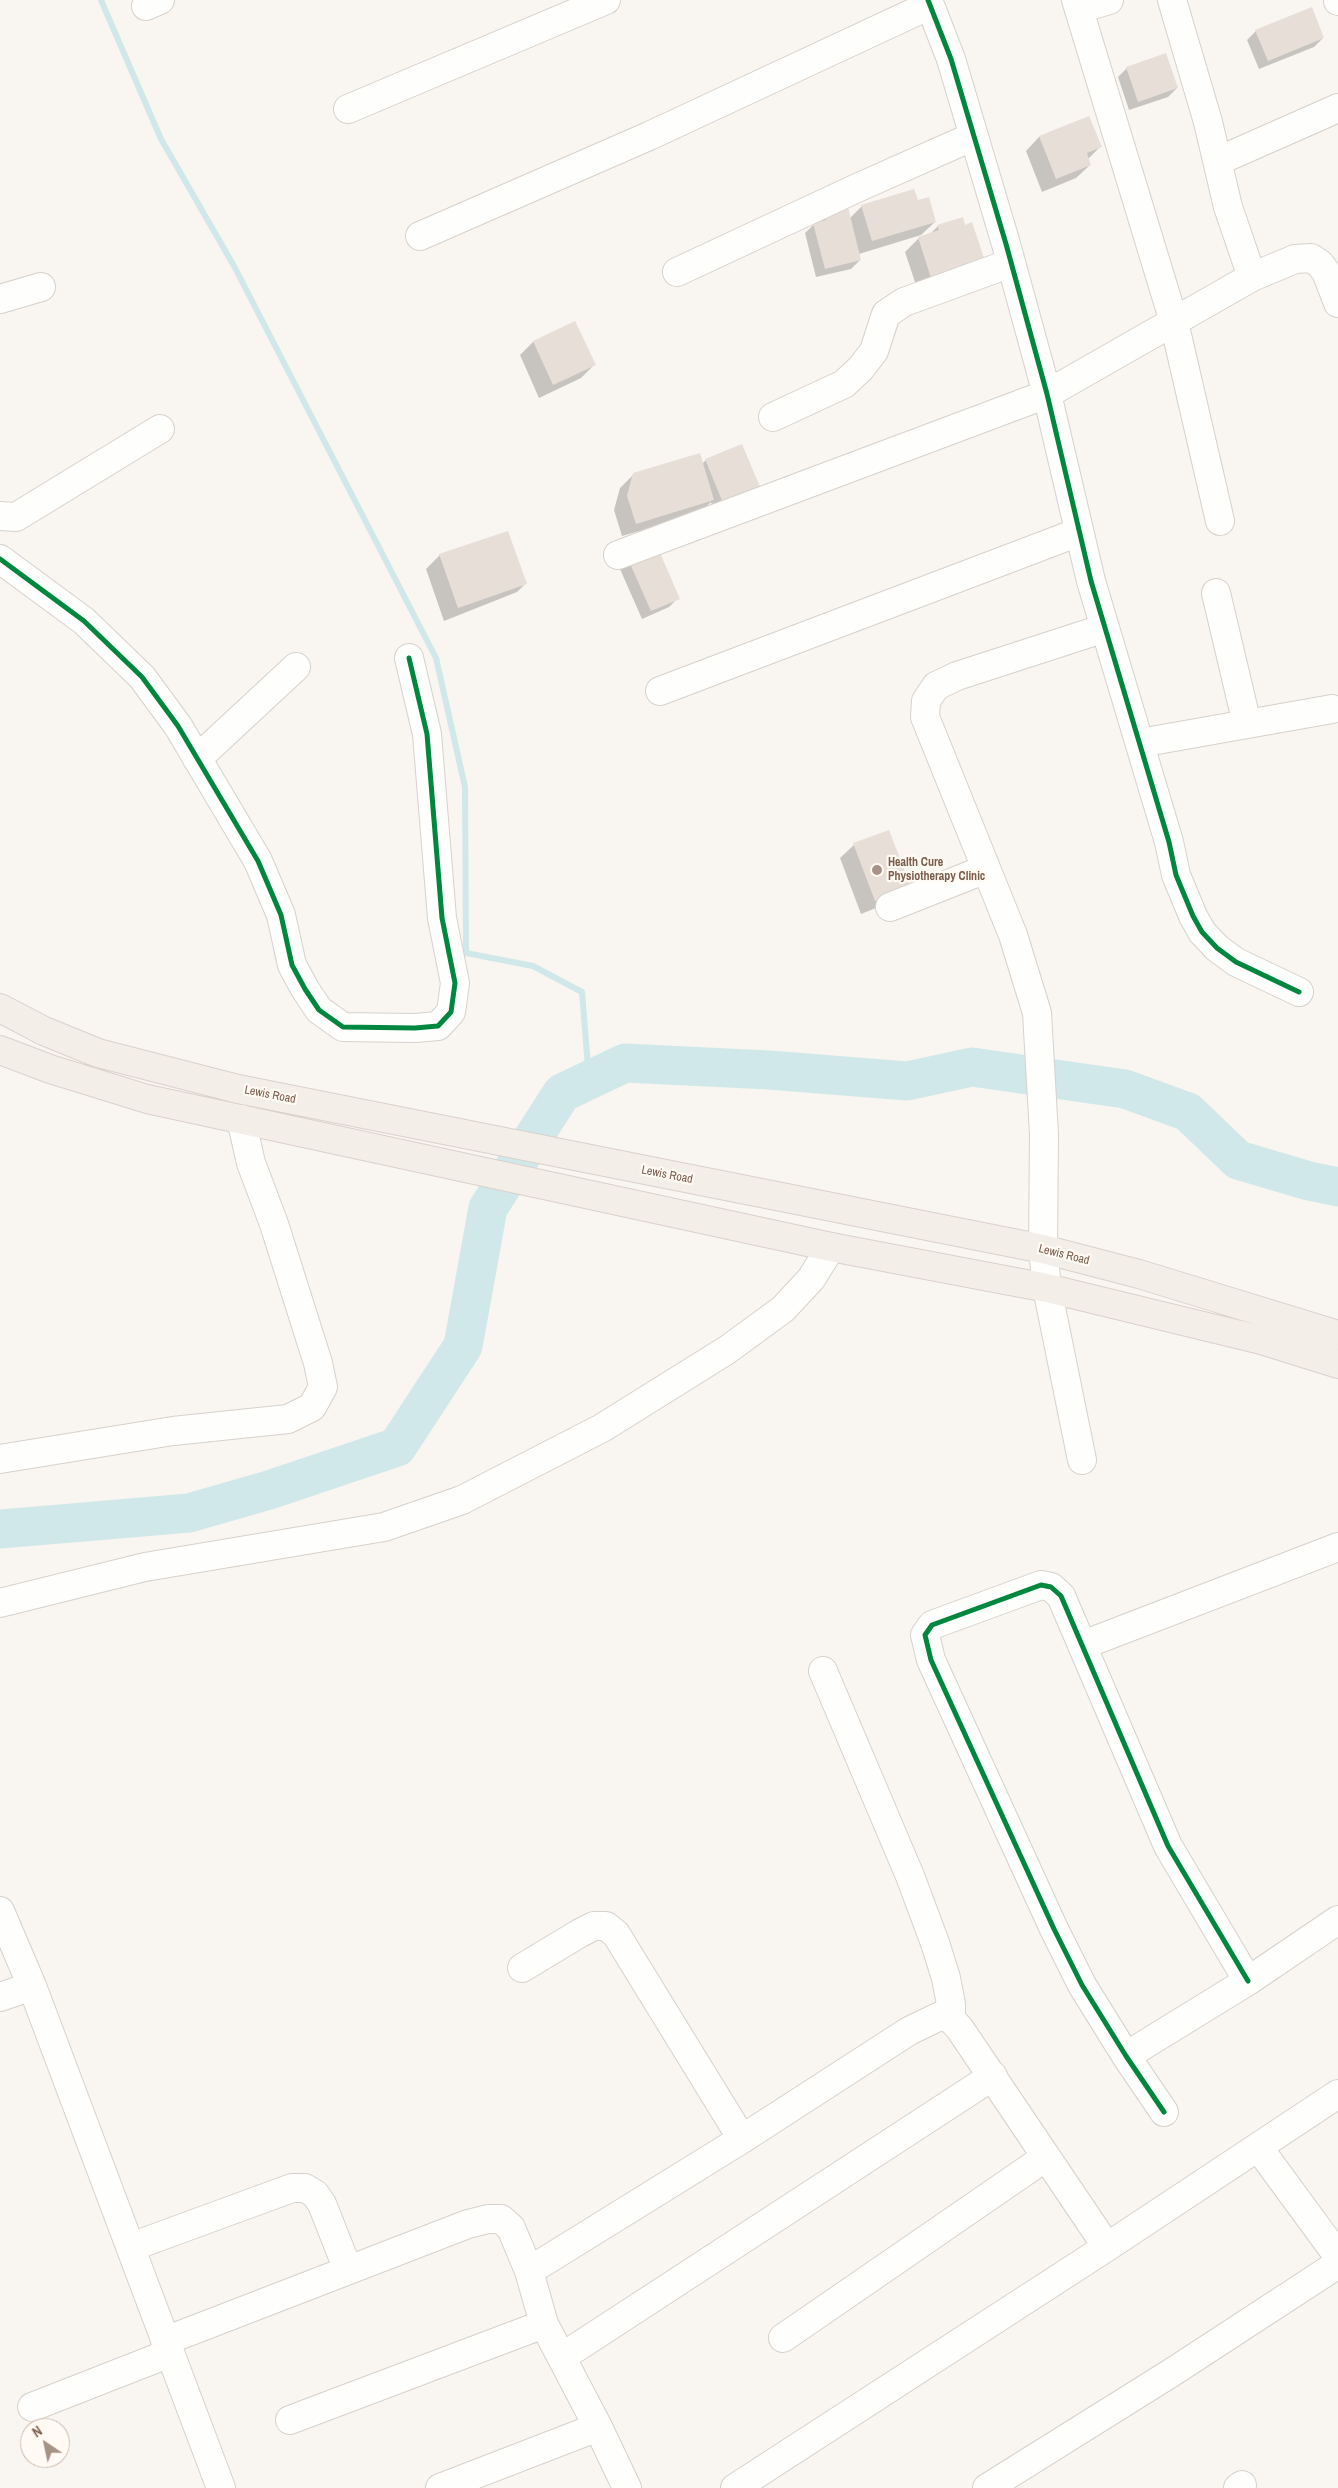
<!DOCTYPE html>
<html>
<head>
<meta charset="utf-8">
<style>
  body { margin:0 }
  #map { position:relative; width:1338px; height:2488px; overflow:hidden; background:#f9f5f0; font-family:"Archivo Narrow",sans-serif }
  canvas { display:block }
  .north { position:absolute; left:20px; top:2418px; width:50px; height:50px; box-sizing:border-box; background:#fffaf3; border:1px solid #cabbb1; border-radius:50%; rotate:326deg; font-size:14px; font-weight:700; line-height:20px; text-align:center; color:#7a5c4d }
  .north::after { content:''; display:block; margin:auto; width:18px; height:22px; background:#a69286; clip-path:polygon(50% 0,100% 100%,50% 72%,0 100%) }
</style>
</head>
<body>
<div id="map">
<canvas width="1338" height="2488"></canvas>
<div class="north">N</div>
</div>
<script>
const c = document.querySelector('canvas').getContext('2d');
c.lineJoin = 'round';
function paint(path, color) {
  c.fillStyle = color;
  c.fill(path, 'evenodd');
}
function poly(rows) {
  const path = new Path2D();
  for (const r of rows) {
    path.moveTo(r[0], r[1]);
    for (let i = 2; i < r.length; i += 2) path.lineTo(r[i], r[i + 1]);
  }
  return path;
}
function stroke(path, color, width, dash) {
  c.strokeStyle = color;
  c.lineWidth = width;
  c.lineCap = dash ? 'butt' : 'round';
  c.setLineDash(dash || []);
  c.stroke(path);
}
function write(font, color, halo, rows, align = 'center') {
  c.font = font + ' "Archivo Narrow",sans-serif';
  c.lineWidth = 4.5;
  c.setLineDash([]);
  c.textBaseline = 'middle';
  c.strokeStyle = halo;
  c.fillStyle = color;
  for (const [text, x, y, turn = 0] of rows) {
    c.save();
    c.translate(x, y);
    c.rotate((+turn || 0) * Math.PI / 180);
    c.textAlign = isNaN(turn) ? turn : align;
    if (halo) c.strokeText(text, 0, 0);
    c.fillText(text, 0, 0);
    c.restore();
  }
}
paint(poly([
  [1256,31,1323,38,1314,47,1259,69,1247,40],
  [1127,68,1177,88,1168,97,1129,110,1118,77],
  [1089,118,1100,147,1088,159,1090,165,1076,178,1042,192,1026,151,1039,137],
  [917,202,935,222,921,235,859,254,860,260,851,269,816,277,805,233,825,214,849,219,862,206],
  [938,226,983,261,918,291,905,252,919,238,929,235],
  [575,322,595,364,581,378,539,398,520,355,533,342],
  [706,460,758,487,714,511,711,502,699,514,622,536,614,510,620,488,634,474,702,464],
  [440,555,526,583,517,592,444,621,426,569],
  [629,560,678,598,669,607,642,619,620,569],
  [854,845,896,900,861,914,840,858]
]), '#0003');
stroke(poly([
  [101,0,161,139,234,266,436,658,465,787,466,953,533,966,582,992,589,1080]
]), '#d0e8ea', 6);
stroke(poly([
  [0,1529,189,1513,269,1490,397,1447,463,1346,488,1208,562,1093,625,1063,769,1070,907,1081,972,1067,1125,1089,1188,1112,1238,1160,1309,1181,1338,1187]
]), '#d0e8ea', 39);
paint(poly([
  [1312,7,1324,38,1268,61,1255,30],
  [1166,53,1178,88,1138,102,1126,67],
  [1089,116,1102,147,1087,153,1091,165,1056,179,1039,136],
  [914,189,918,200,929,197,936,222,872,241,861,205],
  [848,207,861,260,825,269,813,223,826,220,824,213],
  [963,217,965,225,972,222,985,261,931,278,918,237,939,230,937,225],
  [575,321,596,365,553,385,533,341],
  [742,444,760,487,723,503,705,459],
  [700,453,714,500,636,524,627,496,633,473],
  [508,531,527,584,458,608,439,554],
  [657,546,680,599,651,611,628,559],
  [889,830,911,887,875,901,853,843]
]), '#e6ded7');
const minor = poly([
  [928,0,951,59,1006,244,1047,394,1091,581,1169,842,1176,875,1193,916,1202,932,1217,948,1236,962,1299,992],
  [1076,0,1174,322,1220,521],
  [1172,0,1208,122,1228,207,1252,277],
  [1338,0,1338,1],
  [146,6,160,0],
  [1079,9,1109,0],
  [348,109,606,0],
  [1218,161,1338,108],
  [420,236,649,136,930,5],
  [677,272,857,188,974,136],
  [0,299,41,287],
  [773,417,844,384,861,368,874,351,886,314,904,302,1011,263],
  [0,516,16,517,160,429],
  [618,555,1047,394,1252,277,1295,259,1311,258,1320,264,1326,272,1338,303],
  [0,559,84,621,142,677,178,726,258,861,281,915,292,965,305,989,319,1010,343,1027,415,1028,438,1026,451,1012,455,983,442,918,427,734,409,658],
  [1216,593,1247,724],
  [660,691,1079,532],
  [1140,743,1332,709],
  [197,759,296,667],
  [890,907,986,869],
  [0,1459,173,1431,288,1419,312,1407,323,1387,318,1363,274,1224,251,1163,241,1119],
  [1082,1460,1047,1288,1043,1249,1044,1134,1037,1013,1013,935,925,717,926,701,936,686,957,676,1105,628],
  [0,1603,145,1567,384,1527,462,1500,602,1428,727,1350,783,1309,811,1279,831,1247],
  [1083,1645,1338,1547],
  [823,1671,910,1876,935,1943,946,1978,951,2004,951,2019],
  [0,1911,32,1986,221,2488],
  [522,1968,580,1933,594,1926,606,1926,616,1934,742,2139],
  [0,1997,32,1986],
  [1126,2056,1248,1981,1338,1920],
  [1164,2112,1126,2056,1082,1985,1054,1929,931,1660,925,1635,932,1625,1041,1585,1051,1587,1061,1596,1168,1846,1248,1981],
  [1258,2147,1338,2256],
  [131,2247,292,2188,305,2188,315,2194,322,2204,348,2270],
  [529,2271,742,2139,909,2031,940,2016,951,2019,960,2029,1107,2247],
  [783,2338,1046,2157],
  [165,2341,468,2224,488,2219,501,2219,511,2228,529,2271,544,2324,598,2427,627,2488],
  [562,2357,993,2076],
  [32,2407,170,2353],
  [290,2420,544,2324],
  [440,2488,598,2427],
  [735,2488,1107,2247,1338,2094],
  [987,2488,1171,2373,1338,2264],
  [1238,2488,1242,2485]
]);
const major = poly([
  [0,1008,44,1031,98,1053,238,1089,1043,1249,1139,1274,1338,1335],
  [0,1050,50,1069,147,1099,831,1247,1047,1288,1261,1340,1338,1364]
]);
stroke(minor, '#d7d1cb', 30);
stroke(major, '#dad1cc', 30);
stroke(minor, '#fefefd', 28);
stroke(major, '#f3eee8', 28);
stroke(poly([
  [928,0,951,59,1006,244,1047,394,1091,581,1169,842,1176,875,1193,916,1202,932,1217,948,1236,962,1299,992],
  [0,559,84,621,142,677,178,726,258,861,281,915,292,965,305,989,319,1010,343,1027,415,1028,438,1026,451,1012,455,983,442,918,427,734,409,658],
  [1164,2112,1126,2056,1082,1985,1054,1929,931,1660,925,1635,932,1625,1041,1585,1051,1587,1061,1596,1168,1846,1248,1981]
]), '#00873e', 5);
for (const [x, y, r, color] of [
  [877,870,6,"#a69286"]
]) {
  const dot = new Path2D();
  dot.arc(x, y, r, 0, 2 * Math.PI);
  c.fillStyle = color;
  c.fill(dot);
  stroke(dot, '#fffaf3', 2);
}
write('bold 12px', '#7a5c4d', '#fffaf3', [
  ["Health Cure",888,863],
  ["Physiotherapy Clinic",888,877]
], 'left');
write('12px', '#7a5c4d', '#fffaf3', [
  ["Lewis Road",270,1095,11],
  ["Lewis Road",667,1175,11],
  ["Lewis Road",1064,1255,14]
]);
</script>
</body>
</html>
